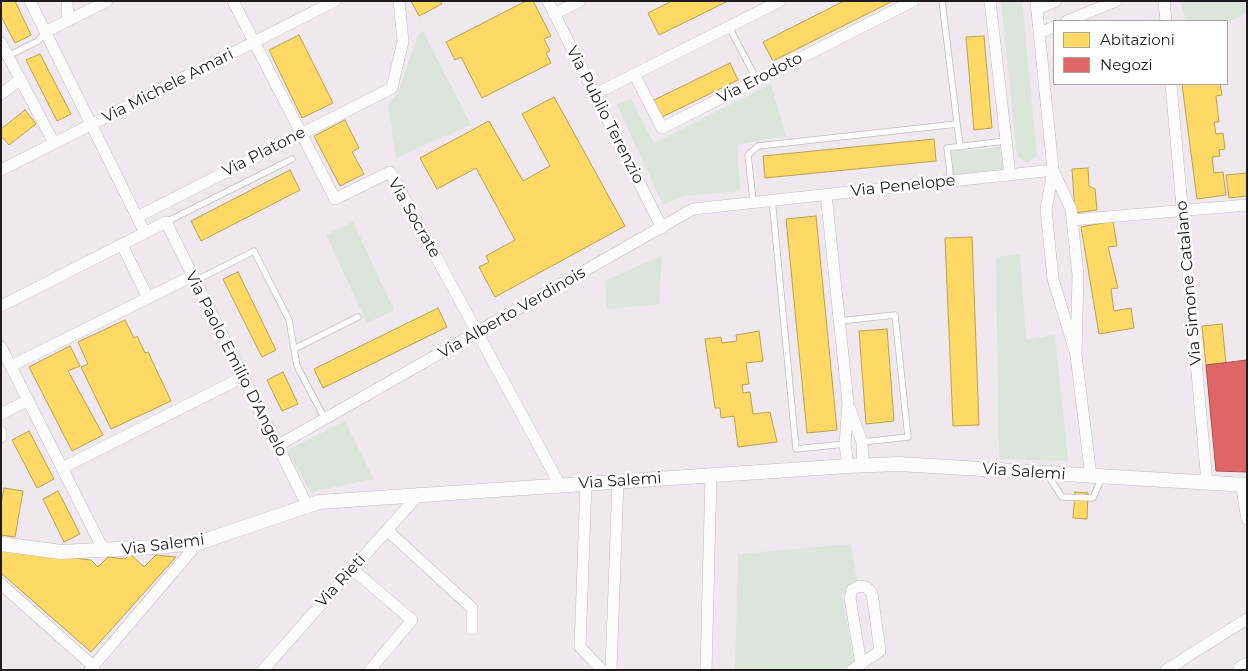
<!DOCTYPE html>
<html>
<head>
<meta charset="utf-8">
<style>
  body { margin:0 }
  #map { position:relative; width:1248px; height:671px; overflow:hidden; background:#efe8ee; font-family:Montserrat,sans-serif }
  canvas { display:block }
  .frame { position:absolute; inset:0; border:2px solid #201b1f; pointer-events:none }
  .legend { position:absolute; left:1053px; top:20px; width:175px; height:65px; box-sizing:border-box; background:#fff; border:1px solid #a6a4a5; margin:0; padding:6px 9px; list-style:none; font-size:15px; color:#201b1f }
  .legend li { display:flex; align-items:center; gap:10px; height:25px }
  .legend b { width:25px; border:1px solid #a6a4a5 }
</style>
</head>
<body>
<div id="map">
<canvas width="1248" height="671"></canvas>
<div class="frame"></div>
<ul class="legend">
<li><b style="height:14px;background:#ffd966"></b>Abitazioni</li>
<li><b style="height:14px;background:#e06666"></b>Negozi</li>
</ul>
</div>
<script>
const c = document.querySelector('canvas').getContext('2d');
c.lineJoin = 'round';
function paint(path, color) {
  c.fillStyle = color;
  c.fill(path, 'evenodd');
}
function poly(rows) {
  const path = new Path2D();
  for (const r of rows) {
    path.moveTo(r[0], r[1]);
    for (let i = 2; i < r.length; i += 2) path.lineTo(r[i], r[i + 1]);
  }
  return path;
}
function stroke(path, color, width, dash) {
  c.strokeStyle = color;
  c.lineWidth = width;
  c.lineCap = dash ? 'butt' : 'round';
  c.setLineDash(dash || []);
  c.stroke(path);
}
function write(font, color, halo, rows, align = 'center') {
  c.font = font + ' Montserrat,sans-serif';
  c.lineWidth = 5;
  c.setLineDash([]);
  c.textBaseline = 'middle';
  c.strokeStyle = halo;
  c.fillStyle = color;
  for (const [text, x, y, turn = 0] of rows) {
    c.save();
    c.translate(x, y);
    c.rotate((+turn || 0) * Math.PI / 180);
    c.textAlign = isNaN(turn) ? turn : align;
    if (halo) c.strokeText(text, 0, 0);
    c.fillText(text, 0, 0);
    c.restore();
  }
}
paint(poly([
  [1001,1,1022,1,1037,156,1027,163,1017,156],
  [1183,1,1247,1,1247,14,1227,22,1187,21,1180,3],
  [423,31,471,125,396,158,388,105,398,93,418,35],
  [771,84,786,136,737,145,740,191,683,196,663,205,617,105,631,98,654,143],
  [1000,147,1003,171,953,176,951,152],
  [353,222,394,310,367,323,326,235],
  [1020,254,1026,340,1055,335,1068,461,999,459,996,257],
  [662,255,659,304,607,309,605,281],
  [345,421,374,479,310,492,287,450],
  [851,544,857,580,842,595,854,662,841,670,735,670,738,554]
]), '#dbe5db');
const homes = poly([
  [1,1,15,1,31,35,15,43,1,16,1,1],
  [411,1,440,1,442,4,419,16,411,1],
  [526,1,533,1,551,36,544,39,550,51,546,53,551,63,482,98,461,57,455,60,446,42,526,1],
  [672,1,728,1,659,35,648,13,672,1],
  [844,1,893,1,773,61,763,42,844,1],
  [299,35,333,103,302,118,269,50,299,35],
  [984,36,992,128,974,130,966,37,984,36],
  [40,54,71,114,57,121,26,60,40,54],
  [730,63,738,80,662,117,654,100,730,63],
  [1182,84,1220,84,1222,95,1216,96,1219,122,1214,122,1216,134,1223,133,1225,149,1219,150,1220,156,1212,157,1214,173,1223,172,1226,195,1197,199,1182,84],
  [554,97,625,226,495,297,479,267,489,262,486,256,515,240,476,168,437,189,420,158,489,121,523,181,550,166,522,114,554,97],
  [25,110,36,124,9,145,1,136,1,129,25,110],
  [345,120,359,148,352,152,364,174,340,186,314,136,345,120],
  [934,139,936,161,765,178,763,156,934,139],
  [1088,168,1089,186,1095,189,1097,210,1075,213,1072,169,1088,168],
  [290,170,300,190,201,241,191,221,290,170],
  [1247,173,1247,196,1229,198,1226,175,1247,173],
  [816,216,837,430,807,433,786,219,816,216],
  [1113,221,1117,246,1108,247,1118,288,1111,289,1114,311,1131,308,1134,328,1099,334,1081,227,1113,221],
  [972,237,979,425,953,426,945,238,972,237],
  [238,272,276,350,262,357,223,279,238,272],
  [438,308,447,327,323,388,314,369,438,308],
  [125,320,134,338,137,336,145,353,148,352,171,401,111,429,81,367,88,364,78,342,125,320],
  [1222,324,1226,363,1206,365,1202,326,1222,324],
  [887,329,894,421,866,424,859,331,887,329],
  [759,331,763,361,746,363,749,384,742,385,743,393,750,392,753,414,770,412,777,442,738,447,734,416,721,418,720,408,715,408,705,339,721,337,722,343,737,341,736,335,759,331],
  [70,346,80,366,68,371,103,435,72,451,29,367,70,346],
  [283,372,298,404,282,411,267,380,283,372],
  [29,431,54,479,37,488,12,440,29,431],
  [4,488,23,491,15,537,1,535,1,504,4,488],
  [58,491,80,534,64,542,43,499,58,491],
  [1075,492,1088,493,1087,519,1073,518,1075,492],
  [1,550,91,560,98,567,108,557,125,559,130,554,144,567,156,555,176,557,91,652,1,573,1,550]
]);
paint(homes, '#ffd966');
stroke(homes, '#bca051', 1);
const shops = poly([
  [1247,360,1247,472,1216,471,1206,365,1247,360]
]);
paint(shops, '#e06666');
stroke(shops, '#a65051', 1);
const service = poly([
  [942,1,960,147],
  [729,27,757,80],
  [8,56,38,41,45,32],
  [951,181,947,148,1006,141],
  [772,199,796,449,845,444],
  [753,201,748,155,758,146,957,124],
  [166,222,292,159],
  [195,281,254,251,289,320,297,366,325,419],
  [839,321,895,315,908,437,862,442],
  [294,349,358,317],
  [1047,474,1062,497,1093,498,1102,477]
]);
const minor = poly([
  [30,1,145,233],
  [67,1,68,21],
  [233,1,335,199,390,172,560,485],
  [548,1,662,228],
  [990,1,1010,175],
  [1036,1,1053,170,1046,210,1053,279,1076,355],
  [1164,1,1166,21],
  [1037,9,1056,1],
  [554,14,580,1],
  [1067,21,1116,1],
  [45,32,107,1],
  [1039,33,1054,27],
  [1,43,54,143],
  [634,74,662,128,913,1],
  [1171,84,1207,483],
  [1,94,21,79],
  [595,94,780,1],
  [1,170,335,1],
  [1053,170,1071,209,1078,275,1076,355,1091,477],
  [826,194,848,403,845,444,848,466],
  [137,217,392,88,403,41,399,1],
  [1072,220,1247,205],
  [122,245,148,298],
  [1,306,166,222,307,505],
  [1,347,104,551],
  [11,366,192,276],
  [850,409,862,442,863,465],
  [1,414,28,400],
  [1,432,1,437],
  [277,446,693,209,1053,170],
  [62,468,243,377],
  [586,483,580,647,602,670],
  [1241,484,1247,519],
  [387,530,472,608,472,629],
  [352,569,412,620,370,670],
  [1,584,93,666],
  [90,670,198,543],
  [263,670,420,493],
  [611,670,618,481],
  [706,670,711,475],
  [852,670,861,664,880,651,872,593,866,587,859,586,852,590,850,598,861,664],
  [1166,670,1247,619]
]);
const tertiary = poly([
  [1,544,61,552,155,547,198,543,319,502,848,466,899,464,1247,485]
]);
const primary = poly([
  [1242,670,1247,667]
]);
stroke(service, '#c1bcc1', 7);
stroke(minor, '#c1bcc1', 12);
stroke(tertiary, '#c1bcc1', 15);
stroke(primary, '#c1bcc1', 19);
stroke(service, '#fdfcfc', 5.5);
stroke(minor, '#fdfcfc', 11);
stroke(tertiary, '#fdfcfc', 14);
stroke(primary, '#fdfcfc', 18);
write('16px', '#201b1f', '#fff', [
  ["Via Erodoto",760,78,-27],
  ["Via Michele Amari",168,86,-27],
  ["Via Publio Terenzio",605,115,63],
  ["Via Platone",264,152,-27],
  ["Via Penelope",903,186,-6],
  ["Via Socrate",414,218,60],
  ["Via Simone Catalano",1189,283,-95],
  ["Via Alberto Verdinois",512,313,-30],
  ["Via Paolo Emilio D'Angelo",236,364,63],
  ["Via Salemi",1024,472,4],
  ["Via Salemi",620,481,-4],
  ["Via Salemi",163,545,-7],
  ["Via Rieti",341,581,-48]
]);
</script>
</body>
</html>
